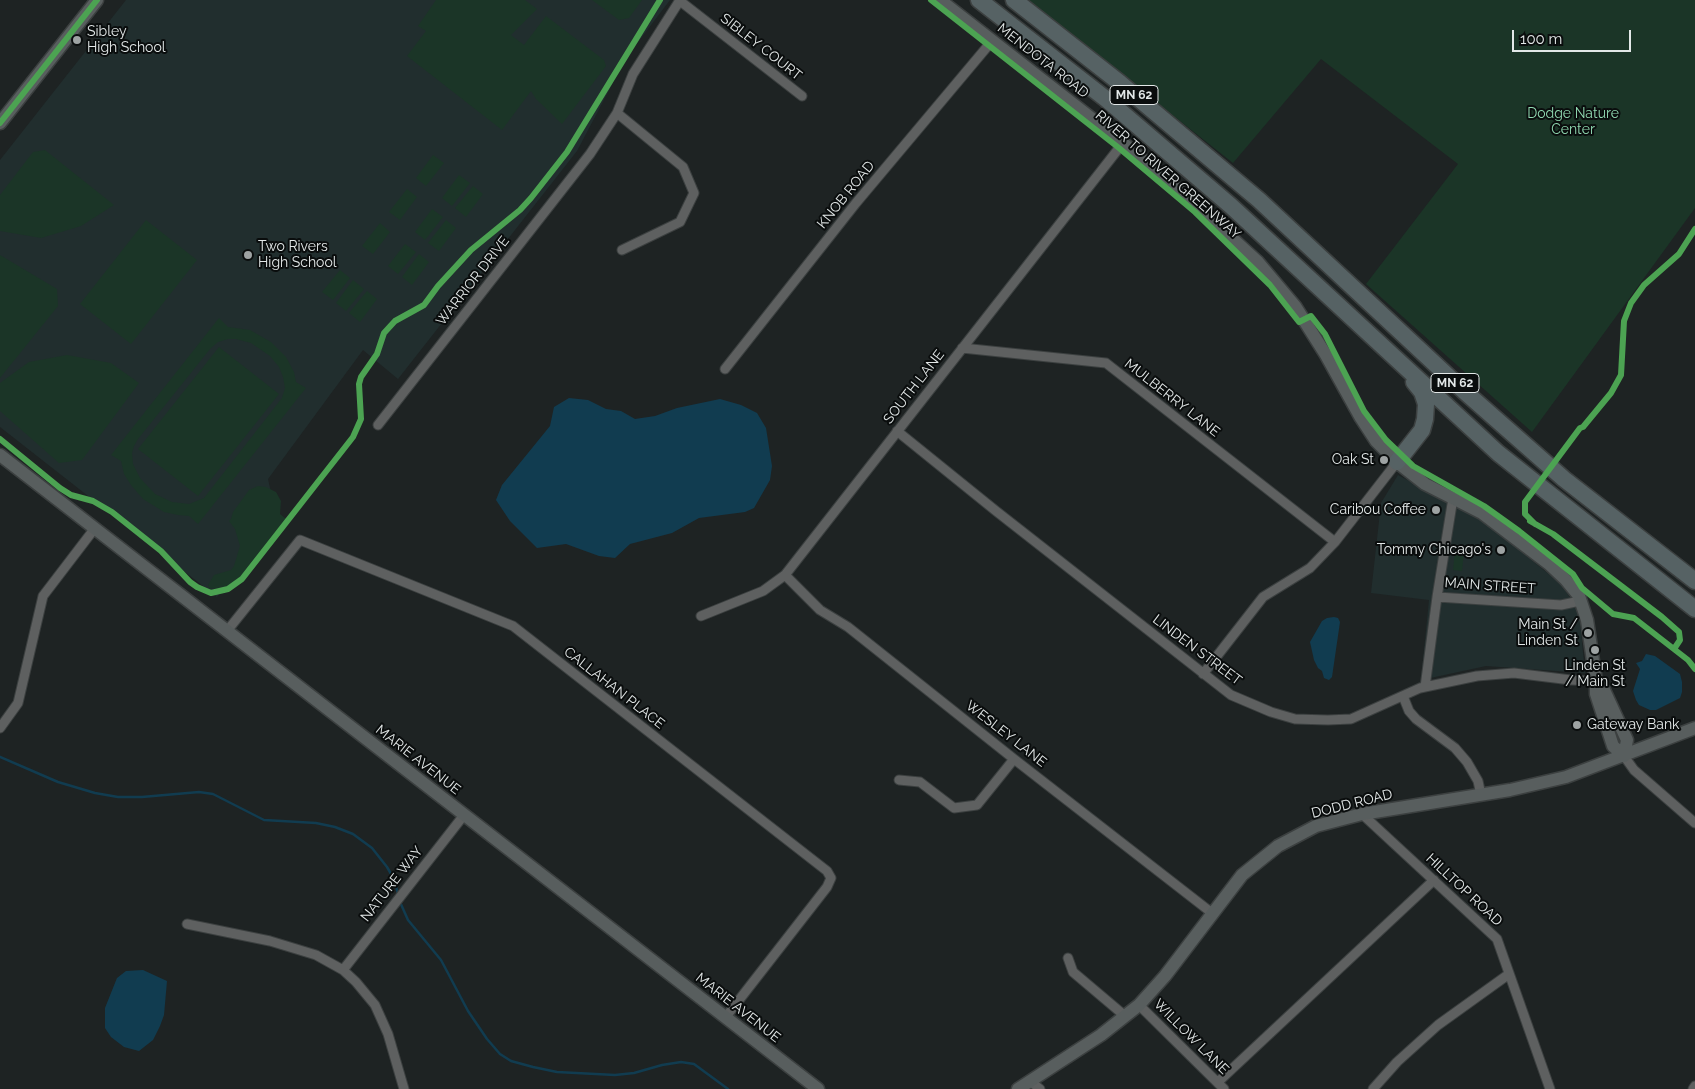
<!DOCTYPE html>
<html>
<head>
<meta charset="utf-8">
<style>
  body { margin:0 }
  #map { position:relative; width:1695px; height:1089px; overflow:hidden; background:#1e2323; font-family:Raleway,sans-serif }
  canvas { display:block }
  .scale { position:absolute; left:1512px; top:30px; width:119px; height:22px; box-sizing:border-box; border:2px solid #e3e8e8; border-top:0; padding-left:6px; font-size:15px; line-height:18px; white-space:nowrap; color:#e3e8e8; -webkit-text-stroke:4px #0a0d0d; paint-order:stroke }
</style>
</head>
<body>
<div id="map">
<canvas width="1695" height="1089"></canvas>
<div class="scale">100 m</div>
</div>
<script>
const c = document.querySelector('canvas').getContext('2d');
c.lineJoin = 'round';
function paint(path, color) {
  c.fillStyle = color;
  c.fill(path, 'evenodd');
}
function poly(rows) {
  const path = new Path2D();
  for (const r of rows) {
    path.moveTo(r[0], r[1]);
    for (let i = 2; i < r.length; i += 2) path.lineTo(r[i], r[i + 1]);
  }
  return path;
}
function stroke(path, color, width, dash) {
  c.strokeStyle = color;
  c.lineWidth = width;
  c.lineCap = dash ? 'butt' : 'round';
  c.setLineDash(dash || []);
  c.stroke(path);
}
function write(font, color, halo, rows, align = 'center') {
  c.font = font + ' Raleway,sans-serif';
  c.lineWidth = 4;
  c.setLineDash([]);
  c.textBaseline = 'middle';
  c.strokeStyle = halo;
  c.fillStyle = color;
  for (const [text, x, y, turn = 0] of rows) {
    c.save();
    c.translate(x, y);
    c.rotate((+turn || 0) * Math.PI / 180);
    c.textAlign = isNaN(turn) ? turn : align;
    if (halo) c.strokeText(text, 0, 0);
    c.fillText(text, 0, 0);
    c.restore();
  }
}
paint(poly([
  [126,0,670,0,626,58,577,151,398,379,363,350,268,479,277,519,217,597,0,427,0,160],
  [1398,475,1486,523,1561,584,1579,611,1585,673,1486,666,1421,680,1429,600,1371,593,1381,503]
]), '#212e2e');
paint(poly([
  [436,0,525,0,537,9,511,35,524,45,546,16,604,60,606,66,562,124,536,99,531,91,502,130,407,56,426,31,418,26],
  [592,0,642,0,629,18,619,20],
  [1027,0,1695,0,1695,208,1532,432,1366,284,1458,164,1321,59,1233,163],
  [45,150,114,205,81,226,41,238,0,231,0,195,33,152],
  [433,155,444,163,426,186,416,178],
  [459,175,470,183,452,206,442,198],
  [473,186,483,194,466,217,455,208],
  [407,189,417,197,400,220,389,212],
  [432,209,443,217,425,240,415,232],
  [146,220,197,260,131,344,80,304],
  [446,220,456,228,439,251,428,243],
  [380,223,390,232,373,254,362,246],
  [405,244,416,252,398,274,388,266],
  [419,254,429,262,412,285,402,277],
  [0,255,57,289,58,306,0,378],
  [340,270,350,278,333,300,322,292],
  [353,280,364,289,346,311,336,303],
  [367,291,377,299,360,322,349,313],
  [219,318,228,327,250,330,271,342,286,357,294,372,296,382,306,388,198,524,189,516,178,515,164,512,143,499,131,485,124,474,121,461,111,455],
  [228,339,236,339,251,343,270,356,279,367,283,377,285,388,282,398,204,498,189,504,172,502,155,494,140,478,133,464,132,453,134,446,138,439,210,349,218,342],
  [219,347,279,394,198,496,138,449],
  [67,355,111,363,139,383,82,460,59,463,0,411,0,383,29,362],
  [258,486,266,487,276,492,281,501,280,514,285,518,287,518,241,577,230,585,220,589,209,588,208,585,214,575,231,570,234,566,240,546,235,529,229,521,231,519,233,512,249,490],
  [1455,550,1464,551,1462,571,1453,570]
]), '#1b3527');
paint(poly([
  [569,398,588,400,606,409,621,411,635,419,655,416,677,408,720,399,741,405,757,413,766,428,772,466,770,480,754,508,745,512,699,518,672,533,630,544,615,558,599,556,566,544,537,548,510,521,496,500,502,485,550,426,554,407],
  [1334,617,1338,618,1340,622,1332,677,1329,680,1324,678,1322,671,1318,668,1314,660,1310,642,1322,621,1327,618],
  [1646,654,1655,656,1680,674,1682,682,1682,692,1680,698,1656,710,1650,710,1639,705,1636,700,1633,691,1640,669,1636,663,1642,661],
  [143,970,167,981,164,1015,160,1026,153,1040,139,1051,124,1047,111,1037,105,1028,105,1008,117,978,126,971]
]), '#113c50');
stroke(poly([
  [0,757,58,782,95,793,118,797,142,797,199,792,213,794,264,820,316,823,335,827,353,834,372,848,387,867,394,879,398,894],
  [400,902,408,920,441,960,468,1011,487,1039,500,1054,511,1061,533,1067,557,1072,615,1075,634,1073,662,1065,681,1062,694,1064,728,1089]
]), '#113c50', 2.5);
const street = poly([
  [680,1,802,96],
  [617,113,683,167,694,193,680,222,622,250],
  [962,348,1106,363,1335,542],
  [725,369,856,203,992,41],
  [378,425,590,154,617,113,633,74,680,0],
  [897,431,996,511,1231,695,1271,712,1295,719,1328,720,1351,719,1420,688,1477,676,1514,673,1571,680,1596,681],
  [785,575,820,610,848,627,1014,759,1212,913],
  [1437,597,1561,605,1580,601],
  [701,616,763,591,785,575,1123,143],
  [227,631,300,540,513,626,827,871,831,878,827,887,725,1018],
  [1203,674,1263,597,1310,568,1335,542,1397,462],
  [1425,687,1437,597,1453,498],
  [1403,696,1409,711,1416,719,1455,748,1467,762,1478,781,1481,795],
  [0,728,18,703,43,596,95,528],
  [1624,756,1634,770,1695,823],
  [899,780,920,782,954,808,977,805,1014,759],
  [1362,814,1497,939,1550,1089],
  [187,924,270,941,316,955,343,970,356,982,375,1005,388,1034,404,1089],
  [1068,958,1073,972,1125,1016],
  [343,970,464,815],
  [1139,1005,1224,1089],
  [1030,1081,1040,1089],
  [1218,1082,1434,880],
  [1373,1089,1397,1062,1438,1025,1509,974],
  [1693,1089,1695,1086]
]);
const secondary = poly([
  [940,0,1123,143,1189,199,1258,262,1295,306,1326,355,1361,418,1376,441,1397,462,1425,484,1482,513,1549,564,1566,580,1579,596,1587,620,1596,681,1596,694,1613,746,1624,756],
  [0,123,97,0],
  [0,455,818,1089],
  [1596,681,1604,690,1627,740,1624,756],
  [1018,1089,1101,1035,1139,1005,1165,976,1242,875,1278,846,1316,826,1362,814,1510,790,1566,777,1695,728]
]);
const highway = poly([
  [979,0,1106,99,1231,206,1498,453,1695,609],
  [1014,0,1120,83,1259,200,1464,391,1564,479,1695,581],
  [1397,462,1422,430,1425,419,1426,404,1422,392,1414,382]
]);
stroke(street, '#3c4040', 11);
stroke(secondary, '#3c4040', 15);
stroke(highway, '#3c4040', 19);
stroke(street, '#5e6060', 9);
stroke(secondary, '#585e5e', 12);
stroke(highway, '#566264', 16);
stroke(poly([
  [931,0,1119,148,1195,212,1270,285,1299,322,1311,316,1325,334,1364,411,1386,440,1413,466,1484,506,1519,531,1573,574,1582,588,1613,614,1634,618,1688,660,1695,669],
  [0,123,97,0],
  [0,439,60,488,71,495,93,501,112,512,161,551,190,582,197,587,211,593,228,589,242,579,353,437,361,419,359,384,361,377,377,354,384,333,395,321,424,305,438,286,471,250,520,210,531,198,567,152,660,0],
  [1530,521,1553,534,1662,617,1679,632,1680,640,1674,649],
  [1535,524,1525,514,1525,502,1580,428,1583,427,1611,393,1621,375,1624,321,1631,303,1644,285,1679,254,1695,229]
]), '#4ca352', 6);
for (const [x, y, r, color] of [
  [77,40,5,"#9ea3a3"],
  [248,255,5,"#9ea3a3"],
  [1384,460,5,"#9ea3a3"],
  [1436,510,5,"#9ea3a3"],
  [1501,550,5,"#9ea3a3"],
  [1588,633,5,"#9ea3a3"],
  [1595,650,5,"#9ea3a3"],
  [1577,725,5,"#9ea3a3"]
]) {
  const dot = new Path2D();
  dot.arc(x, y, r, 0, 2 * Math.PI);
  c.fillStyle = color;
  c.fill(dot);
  stroke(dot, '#0a0d0d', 2);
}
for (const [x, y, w] of [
  [1134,95,48],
  [1455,383,48]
]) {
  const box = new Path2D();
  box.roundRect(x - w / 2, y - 9.5, w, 19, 4);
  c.fillStyle = '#0a0d0d';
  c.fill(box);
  stroke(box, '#e3e8e8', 1);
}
write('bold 12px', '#e3e8e8', null, [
  ["MN 62",1134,95],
  ["MN 62",1455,383]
]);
write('14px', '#e3e8e8', '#0a0d0d', [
  ["Sibley",87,32,"left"],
  ["High School",87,48,"left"],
  ["Two Rivers",258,247,"left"],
  ["High School",258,263,"left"],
  ["Oak St",1374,460],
  ["Caribou Coffee",1426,510],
  ["Tommy Chicago's",1491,550],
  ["Main St /",1578,625],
  ["Linden St",1578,641],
  ["Linden St",1595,666,"center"],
  ["/ Main St",1595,682,"center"],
  ["Gateway Bank",1587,725,"left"]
], 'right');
write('14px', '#e3e8e8', '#0a0d0d', [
  ["SIBLEY COURT",761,47,38],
  ["MENDOTA ROAD",1043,61,38],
  ["RIVER TO RIVER GREENWAY",1168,175,41],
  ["KNOB ROAD",846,195,-51],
  ["WARRIOR DRIVE",473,281,-52],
  ["SOUTH LANE",914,387,-52],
  ["MULBERRY LANE",1172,398,38],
  ["MAIN STREET",1490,586,4],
  ["LINDEN STREET",1197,650,37],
  ["CALLAHAN PLACE",614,688,38],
  ["WESLEY LANE",1006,734,38],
  ["MARIE AVENUE",418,760,38],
  ["DODD ROAD",1352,804,-14],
  ["NATURE WAY",392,884,-52],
  ["HILLTOP ROAD",1464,890,43],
  ["MARIE AVENUE",738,1008,38],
  ["WILLOW LANE",1191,1037,45]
]);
write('14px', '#91dab2', '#0a0d0d', [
  ["Dodge Nature",1573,114],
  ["Center",1573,130]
]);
</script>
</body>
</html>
